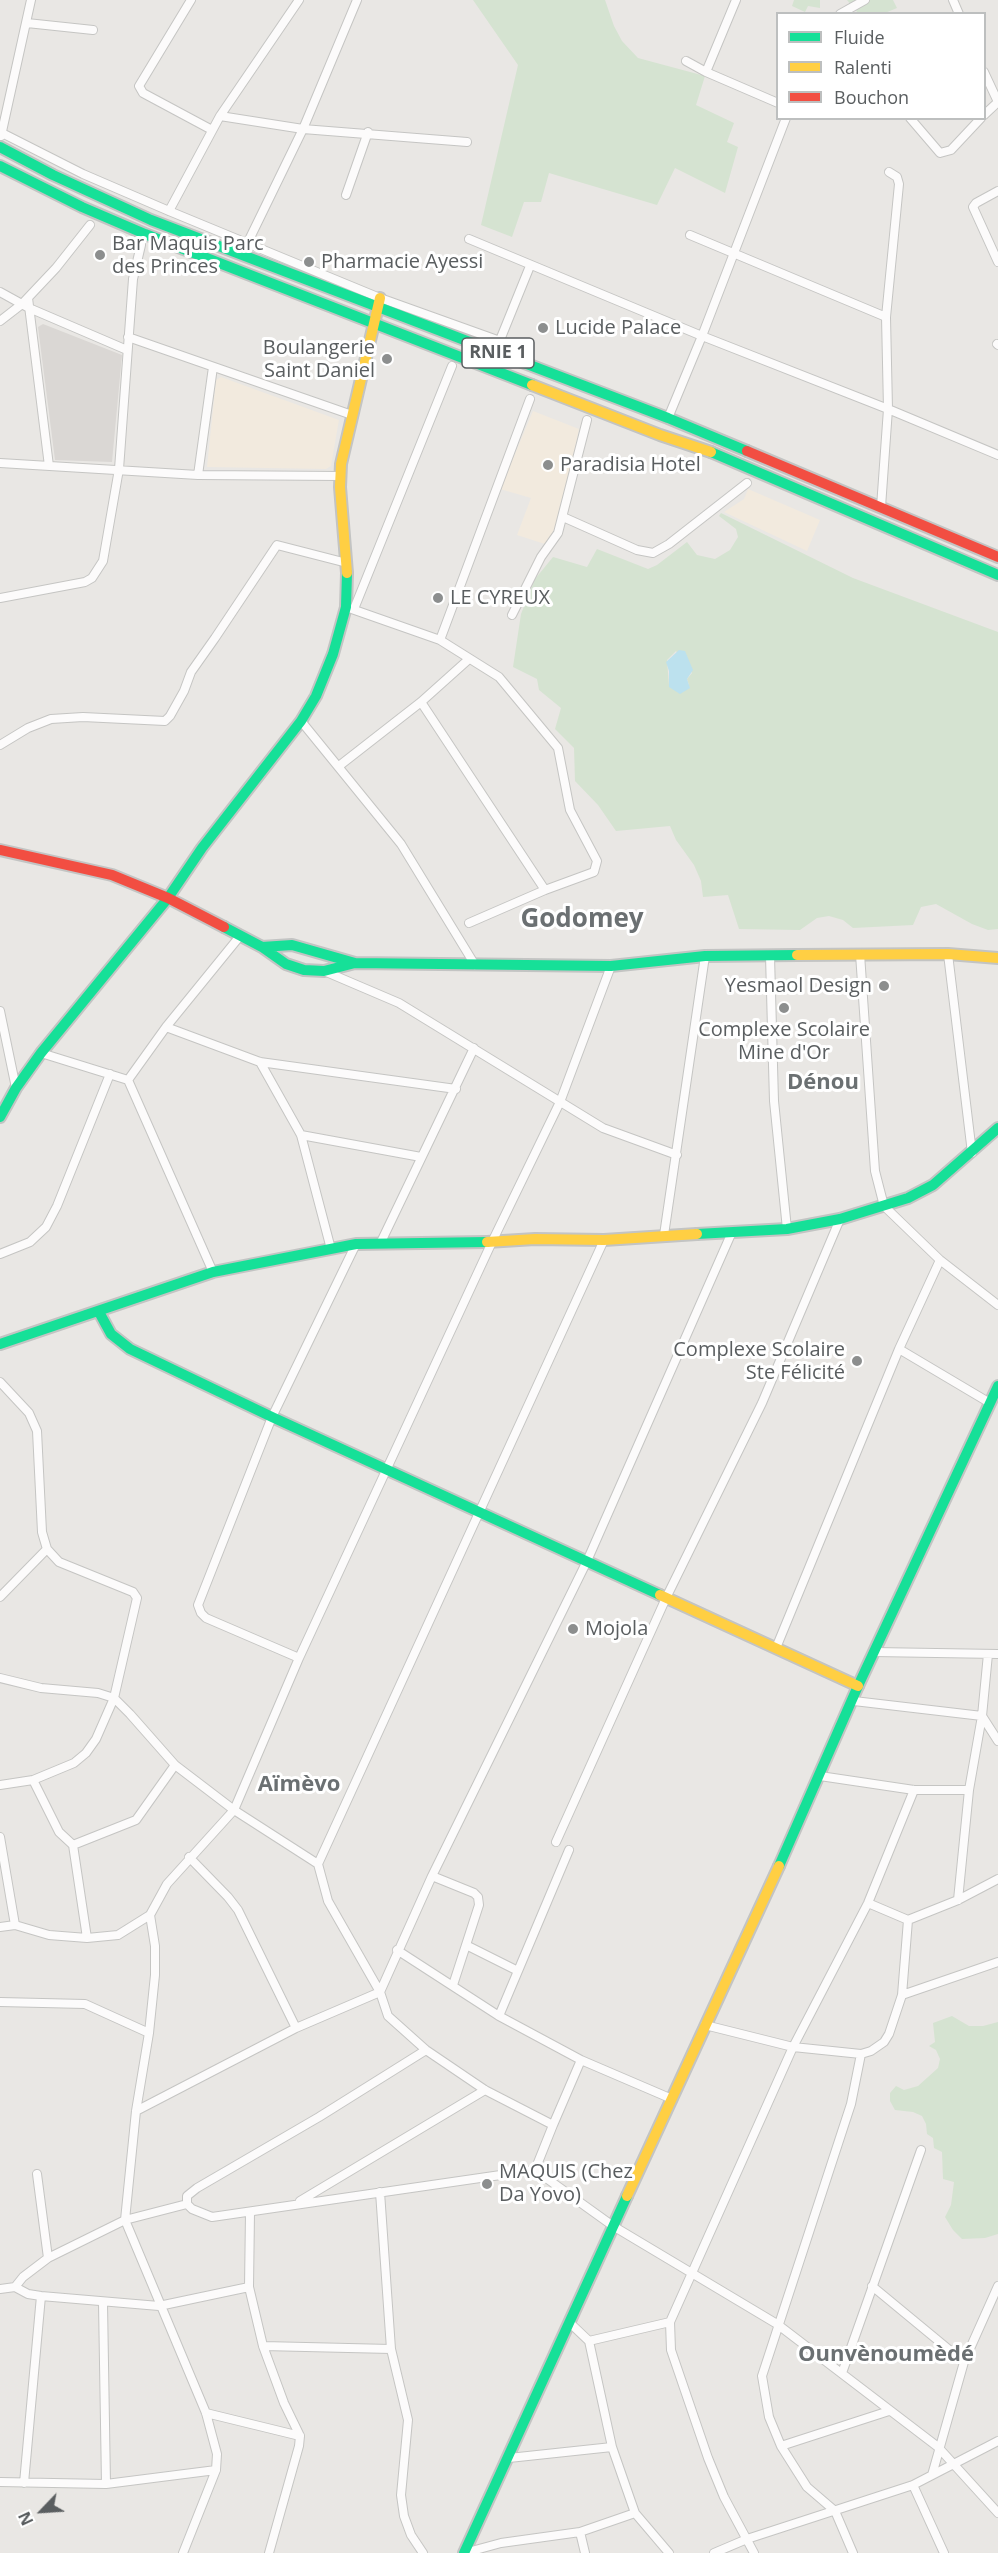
<!DOCTYPE html>
<html>
<head>
<meta charset="utf-8">
<style>
  body { margin:0 }
  #map { position:relative; width:998px; height:2553px; overflow:hidden; background:#e9e7e4; font-family:"Open Sans",sans-serif }
  canvas { display:block }
  .legend { position:absolute; left:776px; top:12px; width:210px; height:108px; box-sizing:border-box; background:#fff; border:2px solid #bdbfbf; margin:0; padding:8px 10px; list-style:none; font-size:18px; color:#5a5e60 }
  .legend li { display:flex; align-items:center; gap:12px; height:30px }
  .legend b { width:30px; border:2px solid #bdbfbf }
  .north { position:absolute; left:12px; top:2481px; width:60px; height:60px; -webkit-text-stroke:4px #fff; paint-order:stroke; rotate:245deg; font-size:16px; font-weight:700; line-height:24px; text-align:center; color:#5a5e60 }
  .north::after { content:''; display:block; margin:auto; width:21px; height:27px; background:#5a5e60; clip-path:polygon(50% 0,100% 100%,50% 72%,0 100%) }
</style>
</head>
<body>
<div id="map">
<canvas width="998" height="2553"></canvas>
<ul class="legend">
<li><b style="height:8px;background:#16e098"></b>Fluide</li>
<li><b style="height:8px;background:#ffcf43"></b>Ralenti</li>
<li><b style="height:8px;background:#f24e42"></b>Bouchon</li>
</ul>
<div class="north">N</div>
</div>
<script>
const c = document.querySelector('canvas').getContext('2d');
c.lineJoin = 'round';
function paint(path, color) {
  c.fillStyle = color;
  c.fill(path, 'evenodd');
}
function poly(rows) {
  const path = new Path2D();
  for (const r of rows) {
    path.moveTo(r[0], r[1]);
    for (let i = 2; i < r.length; i += 2) path.lineTo(r[i], r[i + 1]);
  }
  return path;
}
function stroke(path, color, width, dash) {
  c.strokeStyle = color;
  c.lineWidth = width;
  c.lineCap = dash ? 'butt' : 'round';
  c.setLineDash(dash || []);
  c.stroke(path);
}
function write(font, color, halo, rows, align = 'center') {
  c.font = font + ' "Open Sans",sans-serif';
  c.lineWidth = 6;
  c.setLineDash([]);
  c.textBaseline = 'middle';
  c.strokeStyle = halo;
  c.fillStyle = color;
  for (const [text, x, y, turn = 0] of rows) {
    c.save();
    c.translate(x, y);
    c.rotate((+turn || 0) * Math.PI / 180);
    c.textAlign = isNaN(turn) ? turn : align;
    if (halo) c.strokeText(text, 0, 0);
    c.fillText(text, 0, 0);
    c.restore();
  }
}
paint(poly([
  [221,377,339,420,331,466,326,469,207,467,216,380],
  [533,411,579,429,565,496,551,546,517,535,531,498,500,489],
  [748,489,820,520,807,551,724,512,744,499]
]), '#f2eade');
paint(poly([
  [43,324,122,355,112,462,55,460,38,327]
]), '#dad7d4');
paint(poly([
  [473,0,605,0,614,26,622,41,638,58,705,76,696,105,734,123,727,142,738,147,725,193,675,168,657,205,549,173,541,202,524,202,512,237,481,225,518,65],
  [794,0,820,0,820,8,808,6,805,12,792,6],
  [847,0,893,0,897,8,885,13,858,13],
  [721,513,853,578,998,632,998,929,988,930,972,924,936,904,921,907,913,925,853,928,843,920,829,916,817,918,800,930,739,929,728,895,703,897,701,881,694,865,676,840,670,826,616,831,598,805,575,781,574,748,555,729,561,708,539,690,537,679,513,667,521,614,535,579,553,557,587,567,597,549,648,569,657,565,687,542,697,555,715,559,730,550,738,537,736,529,719,516],
  [676,651,692,673,687,679,689,685,669,685,667,660],
  [952,2016,969,2026,983,2026,998,2022,998,2234,985,2238,962,2239,953,2230,945,2217,951,2205,954,2182,943,2179,942,2152,934,2148,933,2138,927,2134,926,2124,922,2116,913,2112,895,2110,890,2101,890,2093,896,2086,904,2090,918,2086,938,2068,940,2059,936,2050,929,2046,935,2042,933,2023]
]), '#d5e3d1');
paint(poly([
  [679,650,685,651,693,670,687,679,690,688,680,694,669,687,669,671,666,662]
]), '#bce1ee');
const street = poly([
  [191,0,139,86,143,93,212,130],
  [953,0,959,14],
  [840,14,865,0],
  [27,23,93,30],
  [686,61,706,72,778,103],
  [706,72,736,0],
  [984,72,998,102],
  [984,115,998,102],
  [220,116,303,129,467,142],
  [910,118,940,153,951,150,981,118],
  [0,132,83,174,169,211,380,298,500,341],
  [1,136,31,0],
  [998,191,976,203,973,207,998,262],
  [346,195,368,132],
  [169,211,220,116,299,0],
  [690,235,886,317],
  [469,239,702,336,888,409,998,455],
  [247,244,303,129,357,0],
  [0,292,29,308,127,350],
  [28,298,49,466],
  [0,321,22,304,56,268,90,225],
  [128,337,352,415],
  [997,344,998,345],
  [498,345,530,266],
  [668,418,702,336,786,118],
  [0,463,198,475,340,476],
  [198,475,213,367],
  [881,507,888,409,886,317,899,184,897,177,889,172],
  [563,517,637,550,653,553,669,544,747,483],
  [0,598,85,582,92,578,103,561,119,469,133,279,141,245],
  [346,607,440,640,499,677,558,748,570,810,597,861,594,872,545,890,469,923],
  [354,609,452,366],
  [512,615,541,557,558,533,587,420],
  [440,640,530,399],
  [421,702,545,890],
  [301,721,401,844,475,965],
  [0,745,28,728,51,719,83,717,165,721,170,716,184,691,191,672,215,638,277,545,347,563],
  [339,766,421,702,469,659],
  [860,954,875,1171,884,1206,940,1260,998,1305],
  [948,954,972,1153],
  [770,956,774,1101,787,1229],
  [324,971,399,1003,603,1128,677,1155],
  [0,1011,16,1088],
  [166,1027,260,1062,456,1089],
  [41,1053,128,1080,213,1272],
  [260,1062,301,1135,331,1249],
  [128,1080,166,1027,240,936],
  [301,1135,421,1157],
  [664,1235,705,956],
  [381,1242,474,1048],
  [0,1254,30,1242,46,1227,57,1206,110,1074],
  [899,1349,990,1403],
  [0,1382,29,1413,37,1431,42,1532,47,1549,59,1562,133,1592,137,1598,114,1698,96,1739,86,1753,74,1763,33,1780,0,1785],
  [0,1597,47,1549],
  [776,1648,899,1349,940,1260],
  [874,1652,998,1654],
  [299,1658,206,1618,201,1613,198,1605,272,1417,356,1244],
  [0,1678,41,1688,98,1693,114,1698,130,1714,175,1765,234,1810,318,1864,328,1901,380,1992,388,2016,426,2050,485,2090,553,2125,535,2170],
  [854,1701,982,1716,998,1741],
  [820,1776,914,1790,969,1790],
  [33,1780,59,1832,73,1845,87,1938],
  [0,1837,15,1925],
  [556,1842,666,1598,762,1403,840,1219],
  [73,1845,136,1820,175,1765],
  [189,1857,228,1897,238,1910,296,2028],
  [318,1864,604,1240],
  [432,1876,474,1893,478,1897,479,1905,453,1985],
  [958,1900,969,1790,982,1716,988,1654],
  [868,1903,908,1920,958,1900,998,1879],
  [0,1927,15,1925,49,1935,87,1938,118,1935,150,1915],
  [466,1945,518,1971],
  [397,1950,499,2016,581,2060,672,2099],
  [902,1995,998,1962],
  [0,2002,85,2004,149,2033],
  [499,2016,569,1850],
  [705,2025,793,2047,861,2054,871,2051,884,2042,889,2034,902,1995,908,1920],
  [136,2111,296,2028,380,1992,432,1876,587,1561,732,1232],
  [553,2125,581,2060],
  [37,2174,48,2258],
  [380,2192,391,2349,408,2420,401,2495,404,2516,411,2535,423,2553],
  [300,2201,485,2090],
  [187,2204,192,2209,212,2217,535,2170,613,2226,777,2324,938,2447,998,2513],
  [187,2204,187,2196,197,2188,319,2117,426,2050],
  [250,2213,249,2287,263,2346,284,2403,300,2436,299,2446,269,2553],
  [872,2286,964,2362],
  [15,2287,28,2294,41,2296,159,2306,249,2287],
  [0,2289,15,2287,23,2277,48,2258,125,2220,187,2204],
  [103,2303,106,2484],
  [569,2322,589,2341,612,2447,635,2513,669,2553],
  [589,2341,670,2322],
  [263,2346,391,2349],
  [842,2373,921,2150],
  [206,2413,300,2436],
  [781,2446,889,2411],
  [509,2458,612,2447],
  [932,2475,964,2362,998,2286],
  [0,2482,106,2484,216,2470],
  [24,2483,41,2296],
  [913,2485,944,2553],
  [580,2532,585,2553],
  [183,2553,216,2470,217,2454,206,2413,125,2220,136,2111,149,2033,155,1975,155,1946,150,1915,167,1884,234,1810,299,1658,492,1242,560,1102,611,966],
  [464,2553,501,2543,580,2532,635,2513],
  [714,2553,747,2539,913,2485,998,2441],
  [754,2553,724,2497,708,2458,671,2350,670,2322,793,2047,868,1903,914,1790],
  [853,2553,835,2511,807,2487,781,2446,769,2417,762,2376,851,2104,861,2054]
]);
const fast = poly([
  [0,147,53,175,151,220,668,418,747,451],
  [0,166,82,207,145,234,532,385],
  [711,452,998,575],
  [224,927,262,947,286,964,304,970,324,971,355,963,611,966,705,956,797,955],
  [262,947,292,945,355,963],
  [0,1117,16,1088,41,1053,168,898,202,848,301,721,316,696,333,654,346,607,347,573],
  [697,1234,787,1229,840,1219,908,1198,933,1185,998,1128],
  [99,1312,111,1334,130,1349,272,1417,660,1595],
  [0,1344,213,1272,356,1244,487,1242],
  [779,1866,858,1686,998,1386],
  [464,2553,627,2196]
]);
const slow = poly([
  [532,385,660,435,711,452],
  [347,573,340,487,341,464,380,298],
  [797,955,948,954,998,958],
  [487,1242,535,1239,604,1240,697,1234],
  [660,1595,858,1686],
  [627,2196,779,1866]
]);
const jam = poly([
  [747,451,998,557],
  [0,850,112,875,168,898,224,927]
]);
stroke(street, '#c5c5c3', 10);
stroke(fast, '#c3c4c3', 14);
stroke(slow, '#c3c4c3', 14);
stroke(jam, '#c3c4c3', 14);
stroke(street, '#fcfbfb', 8);
stroke(fast, '#16e098', 10);
stroke(slow, '#ffcf43', 10);
stroke(jam, '#f24e42', 10);
for (const [x, y, r, color] of [
  [100,255,6,"#8c8e8e"],
  [309,262,6,"#8c8e8e"],
  [543,328,6,"#8c8e8e"],
  [387,359,6,"#8c8e8e"],
  [548,465,6,"#8c8e8e"],
  [438,598,6,"#8c8e8e"],
  [884,986,6,"#8c8e8e"],
  [784,1008,6,"#8c8e8e"],
  [857,1361,6,"#8c8e8e"],
  [573,1629,6,"#8c8e8e"],
  [487,2184,6,"#8c8e8e"]
]) {
  const dot = new Path2D();
  dot.arc(x, y, r, 0, 2 * Math.PI);
  c.fillStyle = color;
  c.fill(dot);
  stroke(dot, '#fff', 2);
}
for (const [x, y, w] of [
  [498,353,72]
]) {
  const box = new Path2D();
  box.roundRect(x - w / 2, y - 15, w, 30, 4.5);
  c.fillStyle = '#fff';
  c.fill(box);
  stroke(box, '#5a5e60', 1.5);
}
write('bold 18px', '#5a5e60', null, [
  ["RNIE 1",498,353]
]);
write('20px', '#5a5e60', '#fff', [
  ["Bar Maquis Parc",112,244],
  ["des Princes",112,267],
  ["Pharmacie Ayessi",321,262],
  ["Lucide Palace",555,328],
  ["Boulangerie",375,348,"right"],
  ["Saint Daniel",375,371,"right"],
  ["Paradisia Hotel",560,465],
  ["LE CYREUX",450,598],
  ["Yesmaol Design",872,986,"right"],
  ["Complexe Scolaire",784,1030,"center"],
  ["Mine d'Or",784,1053,"center"],
  ["Complexe Scolaire",845,1350,"right"],
  ["Ste Félicité",845,1373,"right"],
  ["Mojola",585,1629],
  ["MAQUIS (Chez",499,2172],
  ["Da Yovo)",499,2195]
], 'left');
write('bold 22px', '#6b7072', '#fff', [
  ["Dénou",823,1083],
  ["Aïmèvo",299,1785],
  ["Ounvènoumèdé",886,2355]
]);
write('bold 26px', '#6b7072', '#fff', [
  ["Godomey",582,920]
]);
</script>
</body>
</html>
